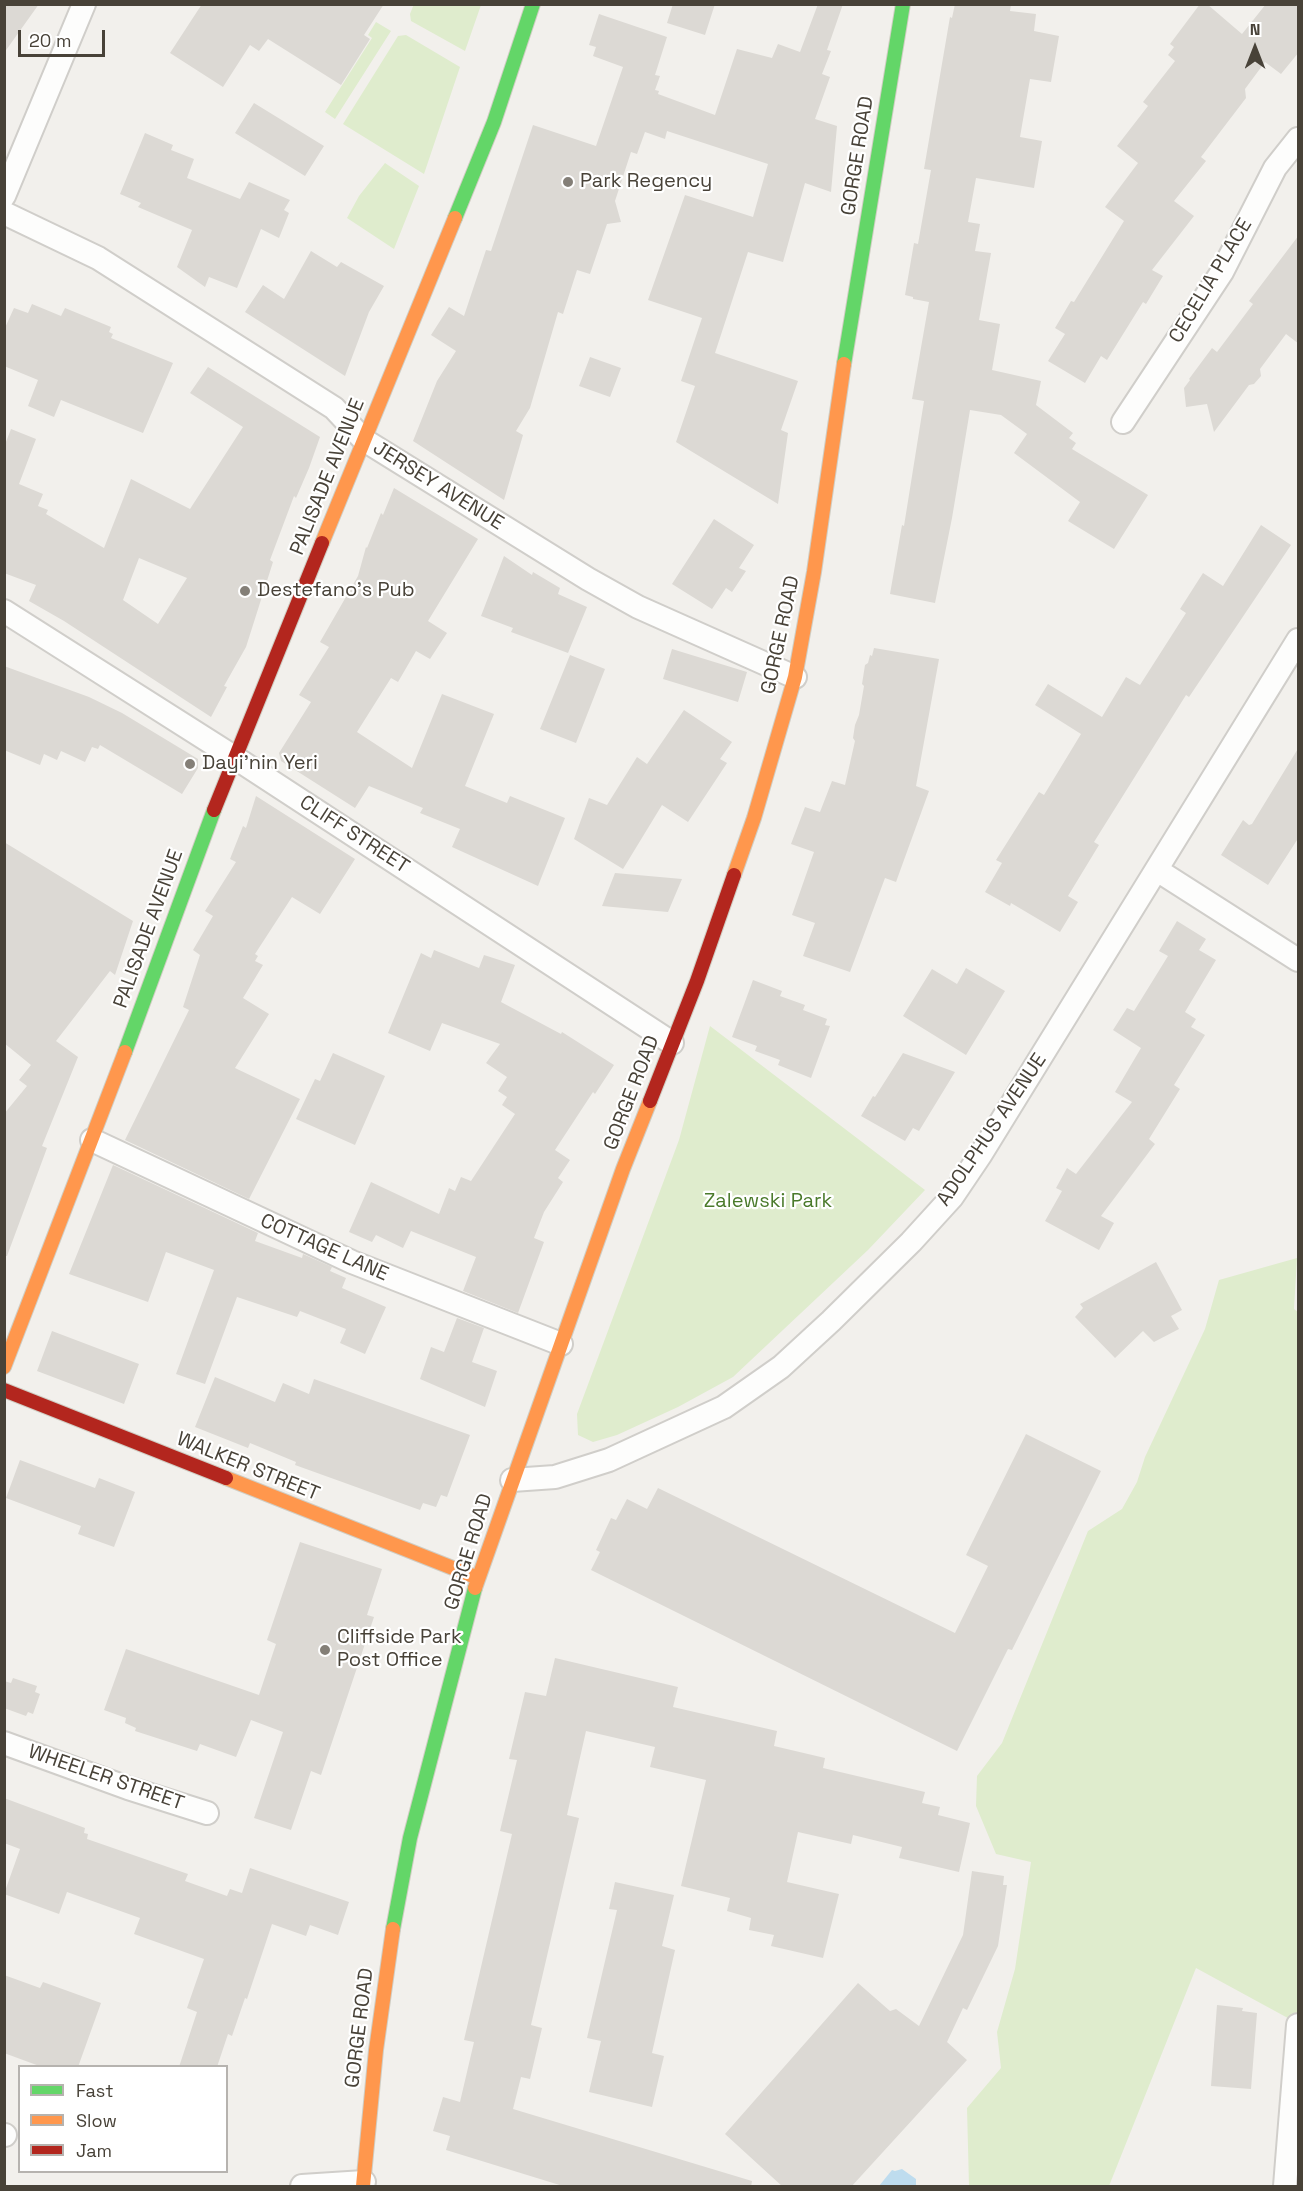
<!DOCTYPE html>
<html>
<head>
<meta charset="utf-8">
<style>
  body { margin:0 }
  #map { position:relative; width:1303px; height:2191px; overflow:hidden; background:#f2f0ec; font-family:"Space Grotesk",sans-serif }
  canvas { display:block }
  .frame { position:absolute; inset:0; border:6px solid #484238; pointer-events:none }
  .legend { position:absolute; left:18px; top:2065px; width:210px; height:108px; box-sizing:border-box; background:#fff; border:2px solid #b6b3af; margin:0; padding:8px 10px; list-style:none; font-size:18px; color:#484238 }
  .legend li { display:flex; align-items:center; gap:12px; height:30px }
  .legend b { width:30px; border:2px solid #b6b3af }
  .north { position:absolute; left:1225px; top:18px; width:60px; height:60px; -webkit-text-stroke:4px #fff; paint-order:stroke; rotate:0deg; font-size:16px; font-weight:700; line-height:24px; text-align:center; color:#484238 }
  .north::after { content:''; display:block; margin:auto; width:21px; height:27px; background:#484238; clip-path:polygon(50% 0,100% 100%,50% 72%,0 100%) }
  .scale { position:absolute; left:18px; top:30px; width:87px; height:27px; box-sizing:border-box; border:3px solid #484238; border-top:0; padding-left:8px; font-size:18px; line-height:21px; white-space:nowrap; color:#484238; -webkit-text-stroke:4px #fff; paint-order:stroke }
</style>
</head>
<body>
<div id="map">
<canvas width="1303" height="2191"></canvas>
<div class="frame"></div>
<ul class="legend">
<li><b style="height:8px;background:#63d668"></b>Fast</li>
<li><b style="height:8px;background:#ff974d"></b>Slow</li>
<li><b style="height:8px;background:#b3261e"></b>Jam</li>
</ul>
<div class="north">N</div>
<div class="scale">20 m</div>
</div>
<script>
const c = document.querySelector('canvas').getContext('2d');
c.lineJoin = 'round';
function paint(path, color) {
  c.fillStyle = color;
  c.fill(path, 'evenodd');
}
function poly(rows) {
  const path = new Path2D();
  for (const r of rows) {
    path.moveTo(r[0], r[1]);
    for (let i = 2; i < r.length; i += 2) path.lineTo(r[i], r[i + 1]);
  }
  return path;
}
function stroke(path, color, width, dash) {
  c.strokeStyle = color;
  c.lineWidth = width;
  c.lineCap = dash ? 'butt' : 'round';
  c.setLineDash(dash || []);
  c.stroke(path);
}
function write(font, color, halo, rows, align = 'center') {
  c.font = font + ' "Space Grotesk",sans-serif';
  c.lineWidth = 4.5;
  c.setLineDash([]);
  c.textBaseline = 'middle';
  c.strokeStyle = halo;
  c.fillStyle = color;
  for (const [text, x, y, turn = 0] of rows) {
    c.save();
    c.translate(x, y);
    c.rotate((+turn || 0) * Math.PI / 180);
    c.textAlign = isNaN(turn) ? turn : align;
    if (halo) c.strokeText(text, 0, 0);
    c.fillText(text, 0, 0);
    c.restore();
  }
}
paint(poly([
  [414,4,481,5,465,51,411,21,410,14],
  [376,22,391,31,335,119,325,112,372,38,368,35],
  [406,35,460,67,424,174,343,124,398,36],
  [385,163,419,186,394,249,347,218,359,196],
  [710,1026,925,1190,868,1250,733,1377,678,1407,617,1435,593,1442,578,1435,577,1414,679,1140],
  [1297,1258,1294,1309,1298,1312,1298,2019,1297,2023,1196,1968,1109,2186,969,2186,967,2108,1001,2068,997,2032,1015,1969,1031,1862,996,1854,976,1806,977,1776,1002,1743,1088,1531,1122,1509,1137,1482,1145,1457,1205,1329,1219,1280]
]), '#dfeccd');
paint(poly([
  [902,2169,916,2179,916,2186,879,2186,892,2170,895,2171]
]), '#bedcee');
paint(poly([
  [4,4,39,4,4,53],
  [202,4,384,4,364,35,370,39,341,85,268,39,259,51,250,45,223,87,170,53],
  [673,4,715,4,705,35,667,23],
  [818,4,843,4,827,50,831,51,822,74,830,77,815,119,837,126,831,192,805,183,783,262,748,252,715,353,798,381,781,430,788,433,778,504,676,442,695,386,681,381,702,318,648,300,685,195,753,217,768,164,667,131,665,139,645,132,637,154,631,152,615,201,621,222,607,224,590,274,577,270,563,314,558,312,530,408,516,431,523,435,504,500,413,441,437,381,456,351,431,335,449,307,464,316,486,250,491,251,533,125,596,146,623,67,593,56,596,47,589,45,599,14,667,37,655,75,660,76,655,90,659,91,658,94,715,115,737,49,772,58,778,44,800,52],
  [955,4,1011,4,1010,11,1036,14,1034,31,1059,36,1051,82,1030,79,1020,137,1042,141,1034,188,976,178,968,222,980,224,975,251,991,253,979,320,1000,324,992,370,1041,381,1036,405,1073,433,1069,438,1076,443,1072,449,1148,495,1114,549,1068,521,1080,502,1014,453,1027,434,1001,415,970,410,952,518,935,603,890,594,902,525,904,526,924,401,912,399,929,302,913,299,913,297,905,295,914,243,918,244,931,170,924,169,950,17,952,18],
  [1200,4,1207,4,1242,34,1266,4,1299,4,1299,52,1281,74,1265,62,1245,89,1246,98,1201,157,1206,161,1174,201,1194,216,1152,270,1163,276,1146,304,1143,302,1107,360,1101,356,1085,383,1048,361,1065,334,1055,328,1071,301,1074,302,1124,221,1105,207,1138,163,1117,146,1148,106,1143,102,1175,61,1168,55,1174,47,1170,44],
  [254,103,324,146,305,176,235,133],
  [145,133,173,145,171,150,194,159,187,178,240,199,249,182,290,200,284,210,289,213,279,238,261,229,237,288,209,277,205,287,177,267,192,230,138,207,141,203,120,194],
  [1299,235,1299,344,1286,334,1260,369,1261,376,1254,384,1249,385,1214,432,1207,404,1186,407,1184,388,1190,380,1189,379,1212,348,1217,352,1253,304,1249,301],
  [311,251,337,267,341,262,384,286,369,312,345,376,245,312,263,285,284,299],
  [32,304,61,316,65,308,111,327,109,332,113,334,111,338,173,363,143,433,61,400,54,417,28,406,38,380,4,366,4,330,14,308,28,313],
  [590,357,621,368,610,397,579,386],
  [208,367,320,437,309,468,296,498,294,496,270,560,273,562,246,647,224,686,227,687,211,717,64,621,29,601,36,585,4,573,4,447,11,429,36,439,19,484,43,494,38,506,48,510,46,514,104,548,131,479,190,509,243,427,190,393],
  [139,558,187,578,158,624,123,600],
  [394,488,478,539,428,621,447,633,430,659,416,651,398,682,391,678,357,732,412,768,442,694,494,714,465,786,507,803,510,796,565,818,538,886,452,847,460,829,420,813,423,808,369,786,355,808,281,761,279,753,311,702,299,695,329,647,320,642,358,576,366,547,367,548,381,513,383,515],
  [714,519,754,545,739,568,746,571,732,592,726,588,712,609,672,584],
  [1261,525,1291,545,1189,697,1186,695,1094,842,1099,845,1068,896,1078,902,1060,932,1011,903,1010,906,985,892,1002,863,996,860,1039,792,1044,795,1081,734,1035,705,1048,684,1102,717,1126,677,1140,685,1186,613,1180,609,1203,573,1223,586],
  [504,556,532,575,533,572,560,588,558,594,587,607,568,653,511,632,513,628,481,616],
  [874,648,939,659,916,786,929,791,896,882,885,878,850,972,803,956,815,923,792,915,814,852,791,844,805,807,820,812,832,781,845,785,855,741,853,738,855,725,859,715,864,686,862,684,865,665,868,663,870,655,872,656],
  [672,649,747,672,738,702,663,679],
  [570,655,605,669,576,743,540,729],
  [4,666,89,697,122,713,198,759,198,768,182,794,100,745,98,749,92,747,85,762,61,751,57,760,44,754,40,765,4,750],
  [684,710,732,742,720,759,727,763,688,822,662,805,623,869,574,839,589,798,607,805,637,757,647,764],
  [1299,747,1299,837,1268,885,1221,855,1243,820,1249,825,1252,824],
  [256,796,355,859,320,914,292,897,255,954,258,956,255,961,263,965,243,998,269,1014,235,1068,300,1099,249,1199,125,1140,189,1010,183,1007,200,955,193,950,213,916,205,911,236,862,230,859,243,826,246,828],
  [4,842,133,921,115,975,110,971,56,1041,78,1057,42,1146,47,1148,7,1256,4,1256,4,1114,27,1086,19,1080,31,1065,4,1043],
  [615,873,682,879,668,912,602,906],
  [1177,921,1206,939,1199,950,1216,960,1185,1012,1196,1019,1191,1027,1205,1035,1174,1085,1180,1089,1149,1139,1155,1144,1101,1216,1114,1223,1099,1250,1045,1221,1062,1191,1056,1188,1067,1168,1076,1174,1132,1102,1115,1092,1141,1048,1113,1030,1127,1008,1134,1011,1168,956,1159,951],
  [434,950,479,968,484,955,515,965,501,1002,561,1034,562,1032,614,1065,595,1094,593,1092,555,1150,570,1160,558,1178,563,1182,544,1212,534,1238,544,1242,518,1313,463,1291,476,1257,411,1231,403,1248,376,1235,372,1242,349,1232,371,1182,439,1214,449,1188,455,1191,461,1177,471,1181,515,1114,502,1105,507,1097,498,1091,507,1077,486,1063,500,1044,442,1023,430,1051,388,1033,421,953,431,958],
  [966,968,1005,991,966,1055,903,1016,932,969,957,984],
  [753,980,782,991,780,996,805,1005,803,1010,827,1019,825,1025,830,1026,811,1078,778,1065,780,1060,755,1051,757,1046,732,1037],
  [333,1053,385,1076,355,1145,296,1119,315,1079,320,1081],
  [903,1053,955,1072,919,1131,913,1128,905,1141,861,1116,873,1096,875,1097],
  [113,1165,258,1233,255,1241,302,1258,303,1254,332,1267,330,1271,346,1278,342,1288,386,1307,365,1354,340,1343,346,1329,300,1311,297,1317,237,1297,205,1384,176,1374,214,1270,166,1252,148,1302,69,1274],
  [1156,1262,1182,1310,1171,1316,1179,1329,1154,1342,1143,1331,1115,1358,1075,1317,1083,1308,1080,1304],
  [457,1318,484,1328,472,1362,497,1371,485,1407,420,1379,431,1347,444,1352],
  [52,1331,139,1364,124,1404,37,1371],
  [215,1377,275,1402,283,1383,309,1394,314,1379,470,1435,447,1497,441,1495,436,1507,423,1503,420,1510,295,1465,296,1462,250,1443,248,1448,195,1427],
  [1026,1434,1101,1471,1012,1650,1008,1649,957,1751,591,1570,600,1552,596,1550,611,1518,616,1520,627,1499,647,1509,658,1488,955,1633,988,1566,966,1555],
  [20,1460,95,1488,99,1478,135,1492,114,1547,78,1534,81,1526,6,1498],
  [300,1542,382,1569,367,1615,374,1617,321,1775,311,1771,291,1830,254,1818,283,1732,251,1720,236,1757,200,1744,197,1751,135,1731,136,1728,125,1723,126,1718,104,1710,126,1649,259,1695,276,1644,267,1640],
  [555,1658,678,1687,673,1707,777,1731,774,1746,825,1758,823,1768,925,1792,922,1803,940,1807,938,1815,970,1823,959,1872,899,1858,902,1847,853,1835,851,1844,798,1832,787,1882,839,1894,823,1958,771,1946,774,1935,749,1930,751,1918,727,1911,730,1898,681,1886,706,1780,650,1767,655,1747,586,1731,567,1815,579,1818,531,2025,542,2028,530,2079,521,2077,513,2109,752,2181,751,2187,566,2187,446,2150,450,2136,433,2131,443,2097,460,2102,474,2042,464,2040,512,1834,500,1831,517,1760,509,1759,525,1692,546,1696],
  [13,1678,37,1686,35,1692,40,1694,33,1714,28,1712,26,1716,4,1708,4,1681,11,1683],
  [4,1798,85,1828,84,1833,88,1834,87,1839,188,1874,185,1881,227,1896,230,1889,242,1893,250,1868,349,1902,338,1935,310,1925,306,1936,272,1924,247,1999,245,1998,232,2036,228,2034,217,2067,179,2067,197,2012,187,2008,204,1959,134,1934,140,1918,67,1892,59,1914,4,1894,20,1849,4,1843],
  [972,1871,1004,1876,1003,1885,1007,1885,998,1946,967,2010,963,2008,947,2042,967,2060,851,2187,783,2187,725,2134,858,1983,890,2011,896,2009,919,2026,963,1935],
  [615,1882,674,1895,662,1946,675,1950,652,2053,664,2056,652,2107,589,2092,601,2041,587,2038,617,1910,609,1909],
  [4,1975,40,1988,43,1982,101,2003,78,2067,42,2067,4,2053],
  [1217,2005,1243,2008,1242,2011,1257,2013,1251,2089,1211,2086]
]), '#dcd9d4');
const street = poly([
  [4,196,84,4],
  [4,213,98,258,334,408,364,440,588,579,638,607,795,677],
  [1123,422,1222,272,1275,168,1298,139],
  [4,611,234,757,672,1043],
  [1157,870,1298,960],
  [92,1140,352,1262,561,1344],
  [512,1480,555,1477,609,1460,724,1407,781,1367,831,1321,911,1242,952,1197,981,1154,1298,640],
  [4,1743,128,1788,207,1813],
  [4,2135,5,2135],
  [302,2186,364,2182],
  [1285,2186,1298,2025]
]);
const fast = poly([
  [455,218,494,122,533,4],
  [844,364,903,4],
  [125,1052,214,810],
  [393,1929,410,1838,475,1588]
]);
const slow = poly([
  [322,543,455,218],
  [734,875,754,818,795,677,814,572,844,364],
  [4,1367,125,1052],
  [226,1478,478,1578],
  [475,1588,623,1169,650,1101],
  [363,2186,376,2050,393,1929]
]);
const jam = poly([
  [214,810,322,543],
  [650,1101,697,981,734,875],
  [4,1390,226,1478]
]);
stroke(street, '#d0ceca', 26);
stroke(fast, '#d0cdc3', 16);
stroke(slow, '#d0cdc3', 16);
stroke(jam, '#d0cdc3', 16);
stroke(street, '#fdfdfc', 22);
stroke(fast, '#63d668', 14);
stroke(slow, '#ff974d', 14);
stroke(jam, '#b3261e', 14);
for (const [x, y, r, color] of [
  [568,182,6,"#847f77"],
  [245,591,6,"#847f77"],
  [190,764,6,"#847f77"],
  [325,1650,6,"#847f77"]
]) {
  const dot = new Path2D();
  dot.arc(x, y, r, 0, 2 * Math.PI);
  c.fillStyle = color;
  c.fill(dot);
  stroke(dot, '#fff', 2);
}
write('20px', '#484238', '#fff', [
  ["GORGE ROAD",858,156,-81],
  ["CECELIA PLACE",1211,281,-59],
  ["PALISADE AVENUE",328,477,-68],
  ["JERSEY AVENUE",438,486,32],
  ["GORGE ROAD",781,635,-78],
  ["CLIFF STREET",354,835,33],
  ["PALISADE AVENUE",149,929,-70],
  ["GORGE ROAD",632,1093,-69],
  ["ADOLPHUS AVENUE",992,1130,-56],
  ["COTTAGE LANE",324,1248,24],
  ["WALKER STREET",248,1467,22],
  ["GORGE ROAD",469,1552,-73],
  ["WHEELER STREET",106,1778,19],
  ["GORGE ROAD",360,2028,-83]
]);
write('20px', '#484238', '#fff', [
  ["Park Regency",580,182],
  ["Destefano's Pub",257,591],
  ["Dayi’nin Yeri",202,764],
  ["Cliffside Park",337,1638],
  ["Post Office",337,1661]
], 'left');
write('20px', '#4a7a2b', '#fff', [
  ["Zalewski Park",768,1202]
]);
</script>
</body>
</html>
